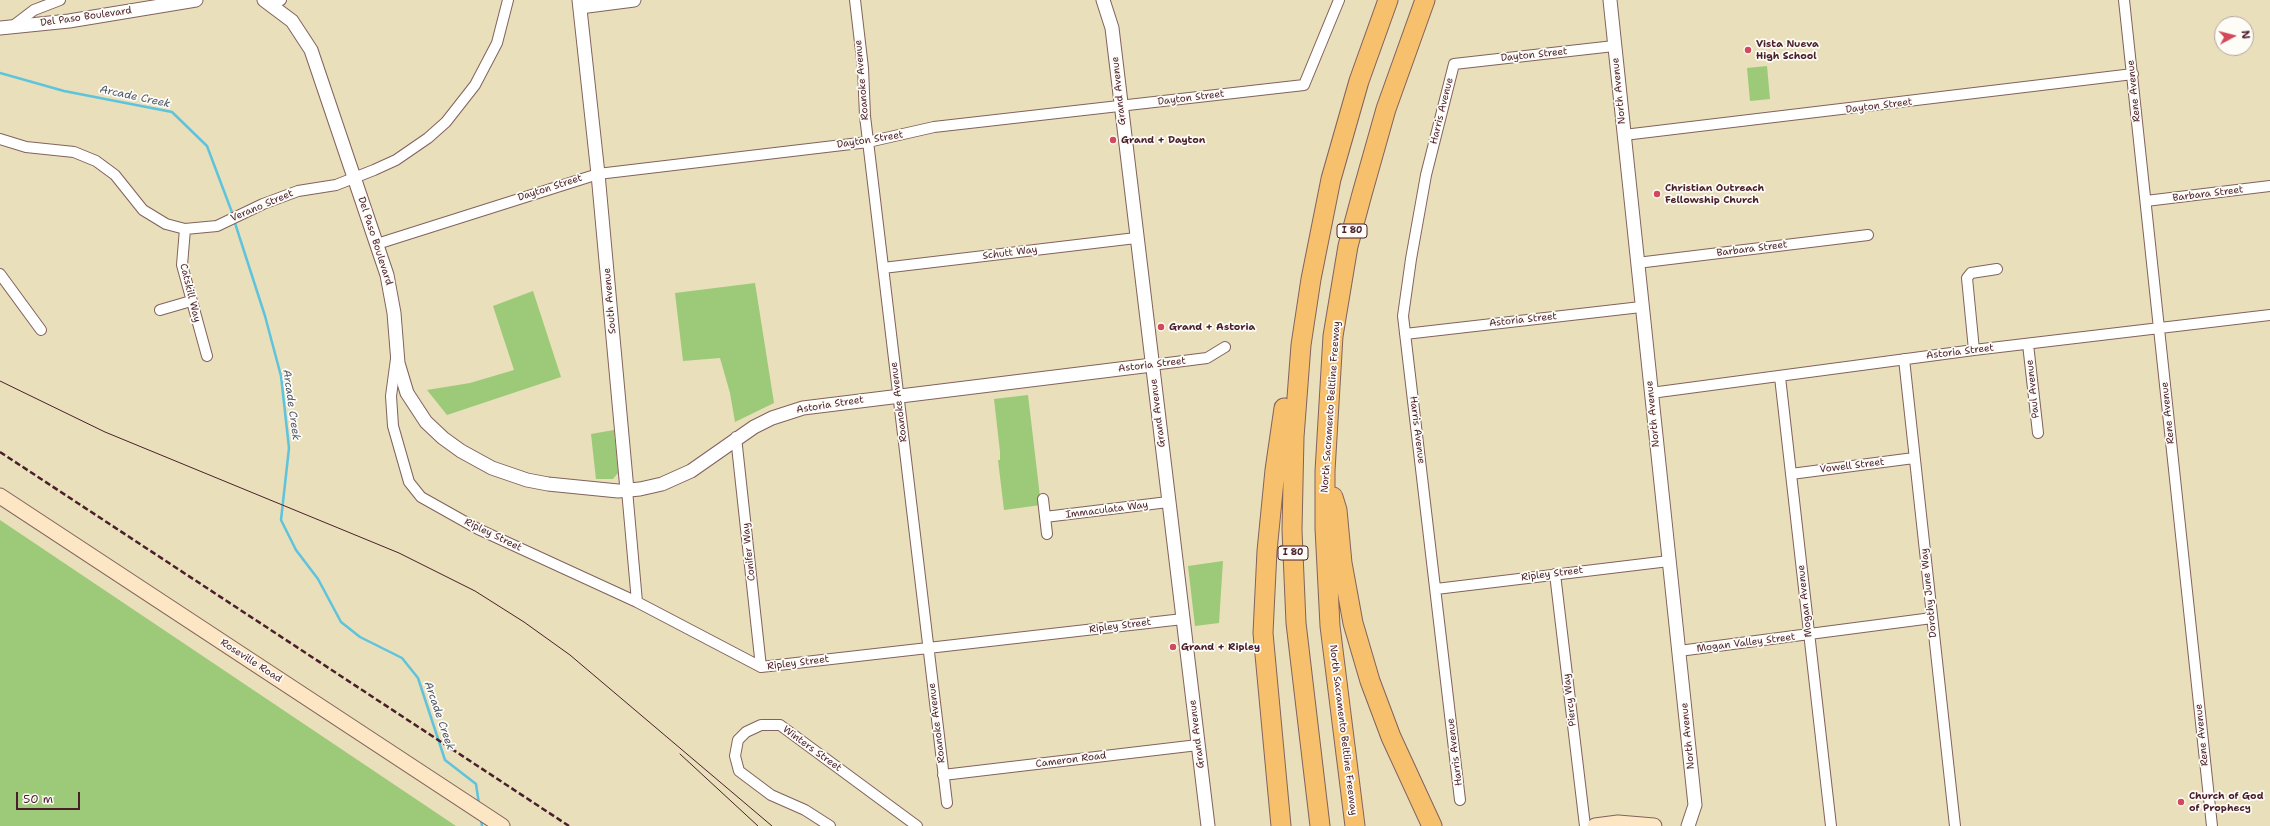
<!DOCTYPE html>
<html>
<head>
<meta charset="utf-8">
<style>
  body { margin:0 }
  #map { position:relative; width:2270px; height:826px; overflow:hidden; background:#e9dfba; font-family:"Shantell Sans",sans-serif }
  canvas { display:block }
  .north { position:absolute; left:2214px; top:16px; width:40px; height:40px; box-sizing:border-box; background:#fdfcf7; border:1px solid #b5a4a5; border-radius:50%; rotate:83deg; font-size:11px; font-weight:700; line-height:16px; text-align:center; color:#4a1f2b }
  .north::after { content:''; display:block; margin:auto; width:14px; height:18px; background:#d1495b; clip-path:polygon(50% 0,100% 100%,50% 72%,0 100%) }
  .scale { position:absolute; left:16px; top:792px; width:64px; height:18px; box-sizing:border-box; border:2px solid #4a1f2b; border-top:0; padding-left:5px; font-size:12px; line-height:14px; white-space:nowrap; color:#4a1f2b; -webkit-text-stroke:3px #fdfcf7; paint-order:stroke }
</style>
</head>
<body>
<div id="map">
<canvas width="2270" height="826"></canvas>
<div class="north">N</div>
<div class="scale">50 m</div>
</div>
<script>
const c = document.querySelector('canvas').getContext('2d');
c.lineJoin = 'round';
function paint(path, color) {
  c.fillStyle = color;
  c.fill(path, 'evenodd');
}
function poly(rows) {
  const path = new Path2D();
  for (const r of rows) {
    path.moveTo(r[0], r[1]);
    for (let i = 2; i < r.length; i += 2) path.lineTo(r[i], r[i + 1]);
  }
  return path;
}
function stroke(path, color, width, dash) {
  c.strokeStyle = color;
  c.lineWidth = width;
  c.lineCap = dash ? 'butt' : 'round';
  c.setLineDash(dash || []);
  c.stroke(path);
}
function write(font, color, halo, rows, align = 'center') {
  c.font = font + ' "Shantell Sans",sans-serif';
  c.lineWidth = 3.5;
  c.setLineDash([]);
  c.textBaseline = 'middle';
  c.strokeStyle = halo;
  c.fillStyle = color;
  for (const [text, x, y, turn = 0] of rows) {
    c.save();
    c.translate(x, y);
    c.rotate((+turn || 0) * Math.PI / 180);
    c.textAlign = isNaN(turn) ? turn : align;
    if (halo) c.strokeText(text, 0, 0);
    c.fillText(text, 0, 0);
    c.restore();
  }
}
paint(poly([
  [1767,66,1770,99,1750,101,1747,68],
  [755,283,774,403,735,422,730,393,720,358,683,361,675,293],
  [533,291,561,377,447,415,427,390,470,383,514,370,493,306],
  [1028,395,1041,505,1004,510,998,460,1000,460,1000,452,994,399],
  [614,430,618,473,613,479,596,479,591,434],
  [0,520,456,826,0,826],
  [1223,561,1219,623,1195,626,1188,566]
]), '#9cca78');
stroke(poly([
  [0,73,64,91,172,112,207,146,233,215],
  [234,220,265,316,281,376,289,448,281,520,296,550,318,579,341,622,360,637,402,658,418,678,445,760,476,784,479,804],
  [481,819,482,826]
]), '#5ec3dc', 2.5);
const minor = poly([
  [855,0,863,68,865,116,947,803],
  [2124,0,2212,826],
  [270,4,281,0],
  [13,26,34,10,60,0],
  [1624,135,2133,74],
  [0,139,26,147,74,152,96,161,115,175,143,210,166,224,185,229,217,226,263,204,298,191,336,185,374,170,396,160,428,138,446,122,475,85,497,43,508,0],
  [2146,201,2270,186],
  [185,229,182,265,207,356],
  [377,244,598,174,868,142,934,127,1304,85,1339,0],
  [1637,263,1868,235],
  [883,268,1136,238],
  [0,274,41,330],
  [160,310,191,301],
  [1405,334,1641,307],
  [2028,344,2038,433],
  [1974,350,1967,278,1971,273,1997,269],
  [396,359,391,396,393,426,409,482,421,497,478,529,637,602,761,667,1183,619],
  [1904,359,1955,826],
  [1152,365,1207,358,1225,347],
  [1780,377,1831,826],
  [1651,393,1974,350,2270,315],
  [736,437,761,667],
  [1791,474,1914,458],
  [627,490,637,602],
  [1043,499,1047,534],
  [1045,517,1168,502],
  [1555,574,1585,826],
  [1436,589,1669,561],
  [1679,651,1932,618],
  [943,775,1198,745],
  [1460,800,1403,316,1411,259,1426,175,1454,64,1614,46],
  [830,826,805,810,771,795,739,771,735,756,738,740,746,732,761,725,780,725,917,826]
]);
const tertiary = poly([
  [264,0,292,21,311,50,387,275,394,313,398,363,407,393,426,422,443,438,461,451,492,468,527,480,548,484,618,491,640,489,662,484,691,471,754,427,772,418,803,408,1152,365],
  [579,0,598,174,627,490],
  [1103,0,1112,28,1208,826],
  [1610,0,1695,805,1688,826],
  [580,7,634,0],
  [0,28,69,21,196,0]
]);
const secondary = poly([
  [0,496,502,826],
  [1595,826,1618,823,1654,826]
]);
const motorway = poly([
  [1333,497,1337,510,1342,563,1353,623,1370,681,1391,737,1432,826],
  [1281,826,1263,633,1267,551,1275,470,1284,408],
  [1320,826,1296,623,1292,530,1294,437,1301,345,1311,279,1331,179,1359,81,1388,0],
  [1355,826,1330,626,1325,528,1325,471,1333,336,1348,246,1362,194,1386,109,1425,0]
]);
stroke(minor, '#82625d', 12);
stroke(tertiary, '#82625d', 15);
stroke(secondary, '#82625d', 17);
stroke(motorway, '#82625d', 21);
stroke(minor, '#fff', 10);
stroke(tertiary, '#fff', 13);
stroke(secondary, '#fce6c4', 15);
stroke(motorway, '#f7c06c', 19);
stroke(poly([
  [0,381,105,432,399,553,475,591,524,622,570,655,772,826],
  [680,754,758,826]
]), '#4a1f2b', 1);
stroke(poly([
  [0,452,569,826]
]), '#4a1f2b', 2.5, [6, 3]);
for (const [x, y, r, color] of [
  [1748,50,4,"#d1495b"],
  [1113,140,4,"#d1495b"],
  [1657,194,4,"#d1495b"],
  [1161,327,4,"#d1495b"],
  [1173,647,4,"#d1495b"],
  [2181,802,4,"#d1495b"]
]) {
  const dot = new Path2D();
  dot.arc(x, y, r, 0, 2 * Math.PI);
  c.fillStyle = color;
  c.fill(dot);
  stroke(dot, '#fdfcf7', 1.5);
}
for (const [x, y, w] of [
  [1352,231,30],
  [1293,553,30]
]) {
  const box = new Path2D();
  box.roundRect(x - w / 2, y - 7, w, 14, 3);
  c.fillStyle = '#fdfcf7';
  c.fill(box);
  stroke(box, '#4a1f2b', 1);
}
write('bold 9px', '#4a1f2b', null, [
  ["I 80",1352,231],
  ["I 80",1293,553]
]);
write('10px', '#4a1f2b', '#fdfcf7', [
  ["Del Paso Boulevard",86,17,-8],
  ["Dayton Street",1534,55,-6],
  ["Roanoke Avenue",862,80,-95],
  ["Grand Avenue",1119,91,-96],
  ["North Avenue",1619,91,-96],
  ["Rene Avenue",2134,91,-96],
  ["Dayton Street",1191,98,-7],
  ["Dayton Street",1879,106,-7],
  ["Harris Avenue",1442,111,-76],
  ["Dayton Street",870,140,-9],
  ["Dayton Street",550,188,-18],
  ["Barbara Street",2208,194,-7],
  ["Verano Street",262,206,-23],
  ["Del Paso Boulevard",375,241,72],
  ["Barbara Street",1752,249,-7],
  ["Schutt Way",1010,253,-7],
  ["Catskill Way",190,293,76],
  ["South Avenue",610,301,-95],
  ["Astoria Street",1523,320,-6],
  ["Astoria Street",1960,352,-7],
  ["Astoria Street",1152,365,-7],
  ["Paul Avenue",2033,389,-96],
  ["Roanoke Avenue",899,402,-97],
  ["Astoria Street",830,405,-9],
  ["North Sacramento Beltline Freeway",1331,407,-86],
  ["Grand Avenue",1158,413,-97],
  ["Rene Avenue",2168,413,-96],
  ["North Avenue",1653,414,-96],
  ["Harris Avenue",1417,430,83],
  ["Vowell Street",1852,466,-7],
  ["Immaculata Way",1107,510,-7],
  ["Ripley Street",493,535,26],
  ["Conifer Way",749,552,-96],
  ["Ripley Street",1552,574,-7],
  ["Dorothy June Way",1929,593,-96],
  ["Mogan Avenue",1805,601,-96],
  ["Ripley Street",1120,626,-7],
  ["Mogan Valley Street",1746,643,-7],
  ["Roseville Road",251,661,33],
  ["Ripley Street",798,663,-7],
  ["Piercy Way",1570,700,-97],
  ["Roanoke Avenue",937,723,-97],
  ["North Sacramento Beltline Freeway",1343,730,83],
  ["Grand Avenue",1197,734,-97],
  ["Rene Avenue",2202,735,-96],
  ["North Avenue",1688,736,-96],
  ["Winters Street",812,749,36],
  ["Harris Avenue",1455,752,-97],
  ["Cameron Road",1071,760,-7]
]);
write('bold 10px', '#4a1f2b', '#fdfcf7', [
  ["Vista Nueva",1756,44],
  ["High School",1756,56],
  ["Grand + Dayton",1121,140],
  ["Christian Outreach",1665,188],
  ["Fellowship Church",1665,200],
  ["Grand + Astoria",1169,327],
  ["Grand + Ripley",1181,647],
  ["Church of God",2189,796],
  ["of Prophecy",2189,808]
], 'left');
write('italic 11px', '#515869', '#fdfcf7', [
  ["Arcade Creek",135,97,12],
  ["Arcade Creek",291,405,82],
  ["Arcade Creek",439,716,71]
]);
</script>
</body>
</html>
